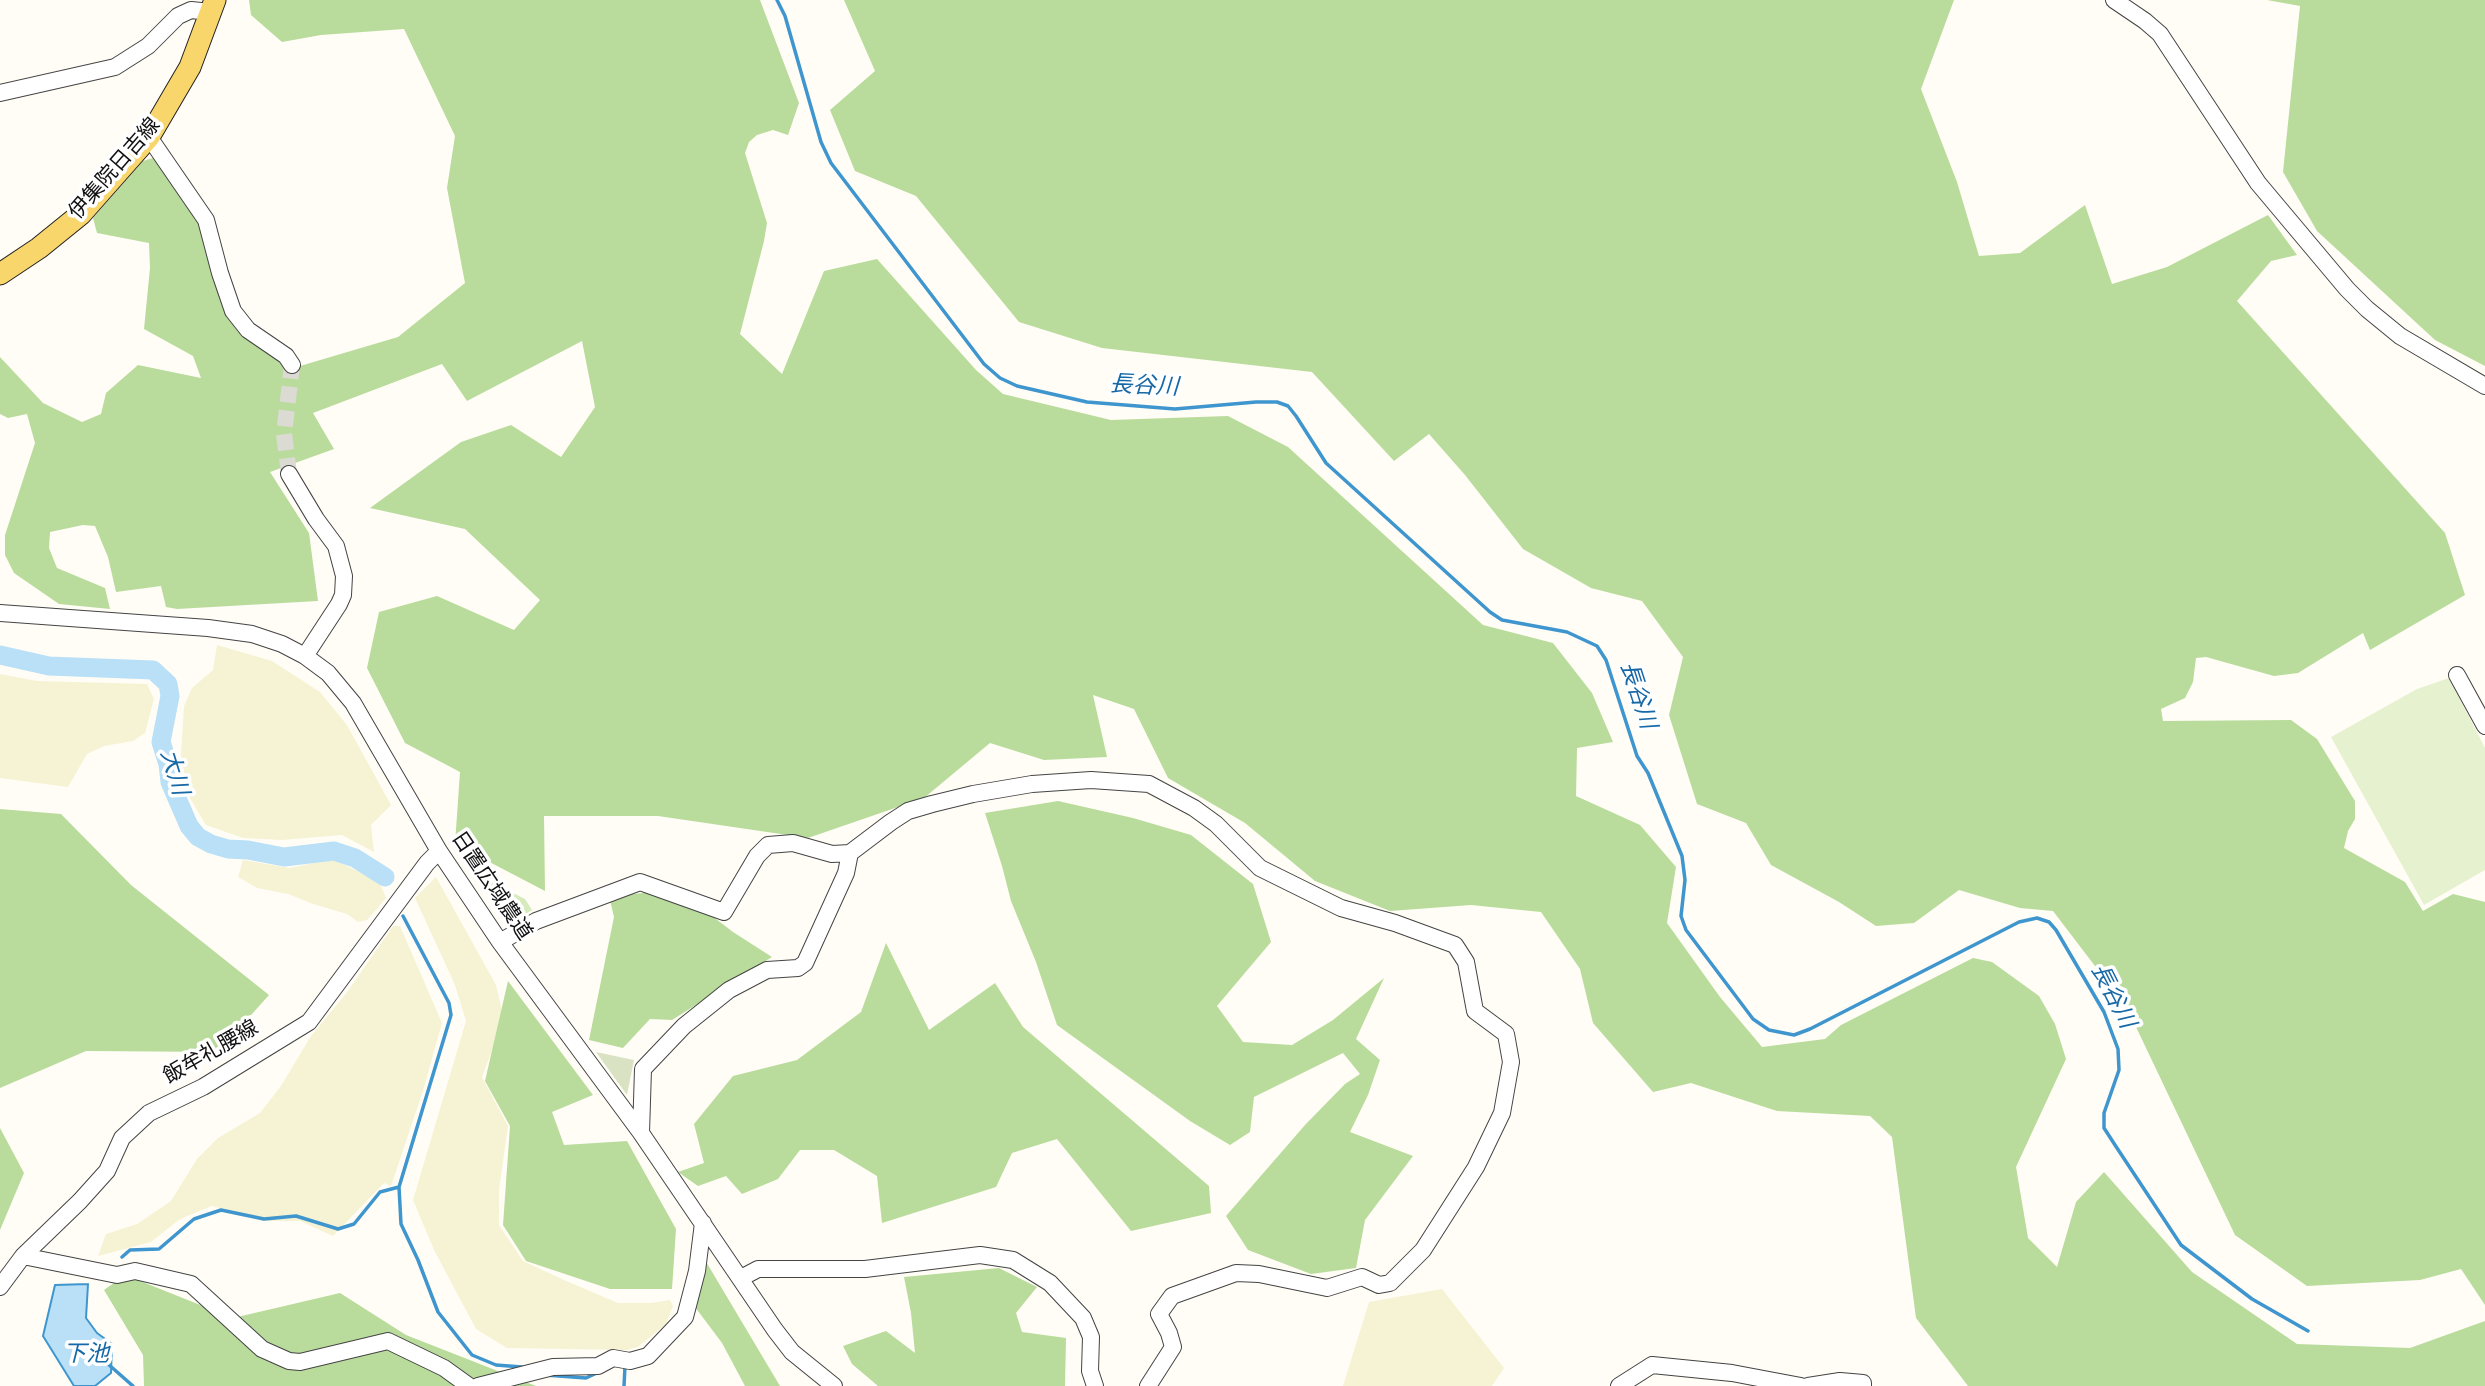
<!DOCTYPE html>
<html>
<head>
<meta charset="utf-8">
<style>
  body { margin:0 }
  canvas { display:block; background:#fffdf5 }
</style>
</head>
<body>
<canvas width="2485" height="1386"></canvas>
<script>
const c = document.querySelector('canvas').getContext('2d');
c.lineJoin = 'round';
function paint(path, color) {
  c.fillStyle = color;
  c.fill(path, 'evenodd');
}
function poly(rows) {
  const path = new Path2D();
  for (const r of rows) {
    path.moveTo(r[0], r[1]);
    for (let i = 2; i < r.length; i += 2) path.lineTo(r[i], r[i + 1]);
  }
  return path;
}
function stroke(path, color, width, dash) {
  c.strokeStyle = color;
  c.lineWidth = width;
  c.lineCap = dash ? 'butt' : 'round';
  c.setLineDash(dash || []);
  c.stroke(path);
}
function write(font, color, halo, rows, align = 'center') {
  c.font = font + ' Spectral,"Noto Sans JP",serif';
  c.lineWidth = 7;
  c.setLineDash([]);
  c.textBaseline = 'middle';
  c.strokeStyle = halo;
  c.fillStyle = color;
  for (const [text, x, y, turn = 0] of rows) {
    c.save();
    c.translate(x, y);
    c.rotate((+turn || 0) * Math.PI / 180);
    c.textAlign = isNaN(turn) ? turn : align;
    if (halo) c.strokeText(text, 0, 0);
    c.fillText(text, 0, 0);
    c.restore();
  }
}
paint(poly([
  [217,645,272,661,320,692,347,725,391,805,371,825,374,852,342,835,282,840,243,838,206,825,188,795,181,755,184,706,192,688,213,670],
  [0,674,37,681,147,684,154,699,145,733,133,741,104,746,87,754,68,787,0,778],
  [332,859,379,881,386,898,367,920,358,922,347,914,313,904,288,894,257,888,238,877,243,860,290,868],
  [436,877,496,985,504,1019,482,1077,508,1126,499,1190,499,1225,523,1261,564,1280,618,1303,651,1303,670,1300,673,1306,666,1324,638,1347,627,1350,507,1348,476,1329,434,1250,413,1200,466,1021,455,985,415,898],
  [393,926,400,926,442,1023,423,1091,391,1186,384,1183,333,1236,300,1221,263,1221,212,1206,180,1219,151,1242,98,1256,106,1234,137,1224,171,1201,197,1159,218,1138,260,1113,281,1086,311,1036,348,991],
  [1442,1289,1504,1368,1492,1386,1343,1386,1369,1302]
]), '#f6f3d4');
paint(poly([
  [475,874,525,899,532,910,510,923]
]), '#d5ebbd');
paint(poly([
  [249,0,760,0,799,103,788,135,773,130,757,135,749,142,745,153,767,223,764,241,740,334,782,374,824,271,877,259,976,370,1003,394,1111,420,1228,416,1288,447,1483,625,1553,643,1592,693,1613,742,1577,748,1576,796,1640,825,1676,867,1667,923,1720,997,1762,1047,1825,1039,1841,1025,1973,958,1992,962,2039,996,2055,1024,2066,1059,2016,1167,2028,1238,2057,1267,2076,1202,2104,1172,2192,1272,2297,1344,2410,1348,2485,1321,2485,1386,1968,1386,1916,1318,1892,1137,1870,1116,1777,1111,1691,1083,1653,1092,1593,1023,1580,969,1541,912,1471,905,1390,911,1315,881,1245,823,1168,778,1134,709,1093,695,1107,757,1044,760,990,743,924,798,808,838,658,816,544,816,545,891,455,844,460,772,405,743,367,668,379,612,437,596,514,630,540,600,465,529,370,508,461,442,511,425,561,457,595,407,582,341,467,401,442,364,313,413,334,449,270,472,309,533,318,601,177,609,166,607,161,586,116,592,108,557,95,526,83,525,50,532,49,548,57,568,105,588,110,609,59,604,14,573,5,555,5,535,35,443,27,414,8,418,0,414,0,357,43,403,82,422,101,414,106,393,138,365,201,378,193,356,144,329,150,268,149,243,97,233,93,218,143,161,153,158,204,225,238,328,290,369,398,337,465,283,447,188,455,136,404,29,321,35,282,42,251,15],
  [844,0,1954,0,1921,89,1957,182,1979,256,2020,253,2085,205,2112,284,2167,267,2268,215,2297,255,2271,261,2237,301,2445,533,2465,595,2370,650,2363,633,2298,673,2274,676,2206,657,2196,658,2193,682,2185,698,2161,709,2163,721,2291,720,2317,739,2355,801,2355,819,2348,831,2344,848,2405,882,2423,911,2453,894,2485,902,2485,1305,2461,1269,2420,1280,2307,1286,2235,1235,2127,1008,2053,911,2020,908,1959,890,1914,923,1876,926,1839,902,1771,865,1746,823,1697,804,1669,715,1683,657,1642,601,1591,588,1523,549,1465,475,1429,434,1394,461,1312,372,1102,348,1019,322,916,196,855,171,830,110,875,71],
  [2267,0,2485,0,2485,366,2435,340,2317,231,2283,172,2300,6],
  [1058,801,1133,818,1191,835,1253,884,1271,942,1217,1006,1243,1042,1292,1045,1333,1020,1384,978,1356,1039,1380,1060,1368,1095,1350,1132,1413,1156,1365,1220,1356,1268,1311,1274,1248,1250,1226,1216,1305,1125,1345,1084,1360,1074,1343,1053,1254,1097,1250,1132,1230,1145,1190,1121,1057,1025,1036,962,1011,901,1002,866,985,813],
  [0,809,61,814,131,885,269,995,218,1052,86,1051,0,1088],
  [678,890,733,932,772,957,672,1020,650,1019,623,1048,589,1040,614,917,609,896],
  [886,943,929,1030,995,983,1023,1027,1209,1186,1211,1213,1131,1231,1057,1139,1012,1153,996,1187,882,1223,877,1176,834,1150,800,1150,778,1179,742,1194,726,1176,698,1186,678,1172,704,1163,694,1124,733,1076,797,1060,861,1012],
  [508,981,593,1095,552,1112,564,1145,627,1141,676,1229,672,1289,610,1289,526,1261,503,1225,510,1126,485,1081],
  [0,1128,24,1173,0,1230],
  [705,1260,780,1386,745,1386,722,1343,692,1303],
  [999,1268,1037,1287,1016,1313,1022,1332,1066,1338,1065,1386,878,1386,852,1364,843,1346,886,1331,915,1353,911,1313,904,1277],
  [125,1275,233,1318,340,1293,406,1335,536,1386,144,1386,143,1355,104,1290]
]), '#b9dc9c');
paint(poly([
  [596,1052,634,1060,627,1095]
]), '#d9e3c4');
paint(poly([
  [2449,678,2485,748,2485,870,2424,905,2331,737,2417,689]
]), '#e6f2cf');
const water = poly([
  [88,1284,86,1318,97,1333,112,1344,111,1373,95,1386,74,1386,43,1336,55,1285,88,1284]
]);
paint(water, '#b9e0f7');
stroke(water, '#3f96cf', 2);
stroke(poly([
  [777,0,785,16,821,142,831,163,984,364,1000,378,1017,386,1087,402,1175,409,1256,402,1277,402,1288,406,1296,416,1326,463,1490,612,1502,620,1567,632,1597,646,1606,660,1637,756,1648,773,1682,856,1685,880,1681,916,1686,930,1753,1019,1769,1030,1794,1035,1810,1029,2019,922,2037,918,2049,922,2056,930,2104,1012,2118,1049,2119,1070,2104,1113,2104,1128,2115,1145,2181,1245,2252,1299,2308,1331],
  [403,916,449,1003,451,1015,399,1187,401,1224,418,1260,438,1312,472,1355,496,1365,522,1367],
  [122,1257,130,1250,159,1249,194,1219,221,1210,264,1219,296,1216,338,1229,354,1224,380,1192,399,1187],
  [108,1364,133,1386],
  [623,1366,625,1366,624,1386],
  [545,1375,586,1378,599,1372]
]), '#3f96cf', 3.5);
stroke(poly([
  [0,655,49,666,153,670,168,684,170,696,161,742,168,764,170,782,189,826,198,837,211,844,228,849,248,850,284,857,334,851,355,858,385,877]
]), '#b9e0f7', 19);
stroke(poly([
  [289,474,284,434,292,365]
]), '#dbdad3', 16, [16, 8]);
const minor = poly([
  [2114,0,2145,21,2160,34,2258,183,2347,289,2367,309,2400,336,2485,386],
  [0,93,115,67,148,46,178,16,191,10,211,12],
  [149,137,206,220,220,273,233,311,248,330,286,356,292,365],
  [289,474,316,519,336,546,344,576,343,595,339,604,305,656],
  [0,613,208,628,252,634,282,644,305,656,328,673,353,703,439,851,500,942,641,1133,775,1330,792,1352,834,1386],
  [2457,675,2485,726],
  [500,942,536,921,640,882,724,912,757,856,768,845,793,843,832,854,850,853],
  [641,1133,643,1069,684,1026,729,990,767,970,798,968,805,963,846,873,850,853,891,822,908,811,932,804,973,794,1032,784,1091,780,1149,784,1194,808,1216,824,1260,868,1341,908,1395,923,1455,945,1466,962,1475,1011,1506,1034,1511,1062,1502,1113,1476,1167,1423,1250,1390,1283,1379,1285,1362,1277,1327,1288,1259,1274,1236,1273,1172,1296,1159,1314,1169,1333,1173,1347,1148,1386],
  [23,1256,117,1275,135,1271,191,1284,262,1349,289,1361,300,1362,388,1341,444,1368,469,1386],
  [741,1278,758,1269,865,1269,980,1255,1013,1260,1050,1283,1083,1318,1091,1337,1090,1371,1095,1386],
  [0,1287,23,1256,80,1201,107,1171,122,1138,149,1113,203,1087,309,1022,427,863,439,851],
  [478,1386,553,1367,598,1366,613,1358,630,1361,648,1356,685,1317,697,1271,703,1223],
  [1619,1386,1652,1365,1732,1373,1801,1386],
  [1808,1386,1840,1381,1863,1383,1863,1386]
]);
const major = poly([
  [0,274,39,248,81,214,149,137,190,67,215,0]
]);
stroke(minor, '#444', 18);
stroke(major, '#222', 23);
stroke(minor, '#fff', 16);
stroke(major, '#f9d66b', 21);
write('21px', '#111', '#fff', [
  ["伊集院日吉線",116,170,-49],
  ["日置広域農道",490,887,56],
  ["飯牟礼腰線",212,1054,-30]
]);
write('italic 23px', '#1768a6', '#fff', [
  ["長谷川",1144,388,3],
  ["長谷川",1636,696,72],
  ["大川",172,773,73],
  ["長谷川",2111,997,63],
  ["下池",86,1356]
]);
</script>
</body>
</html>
